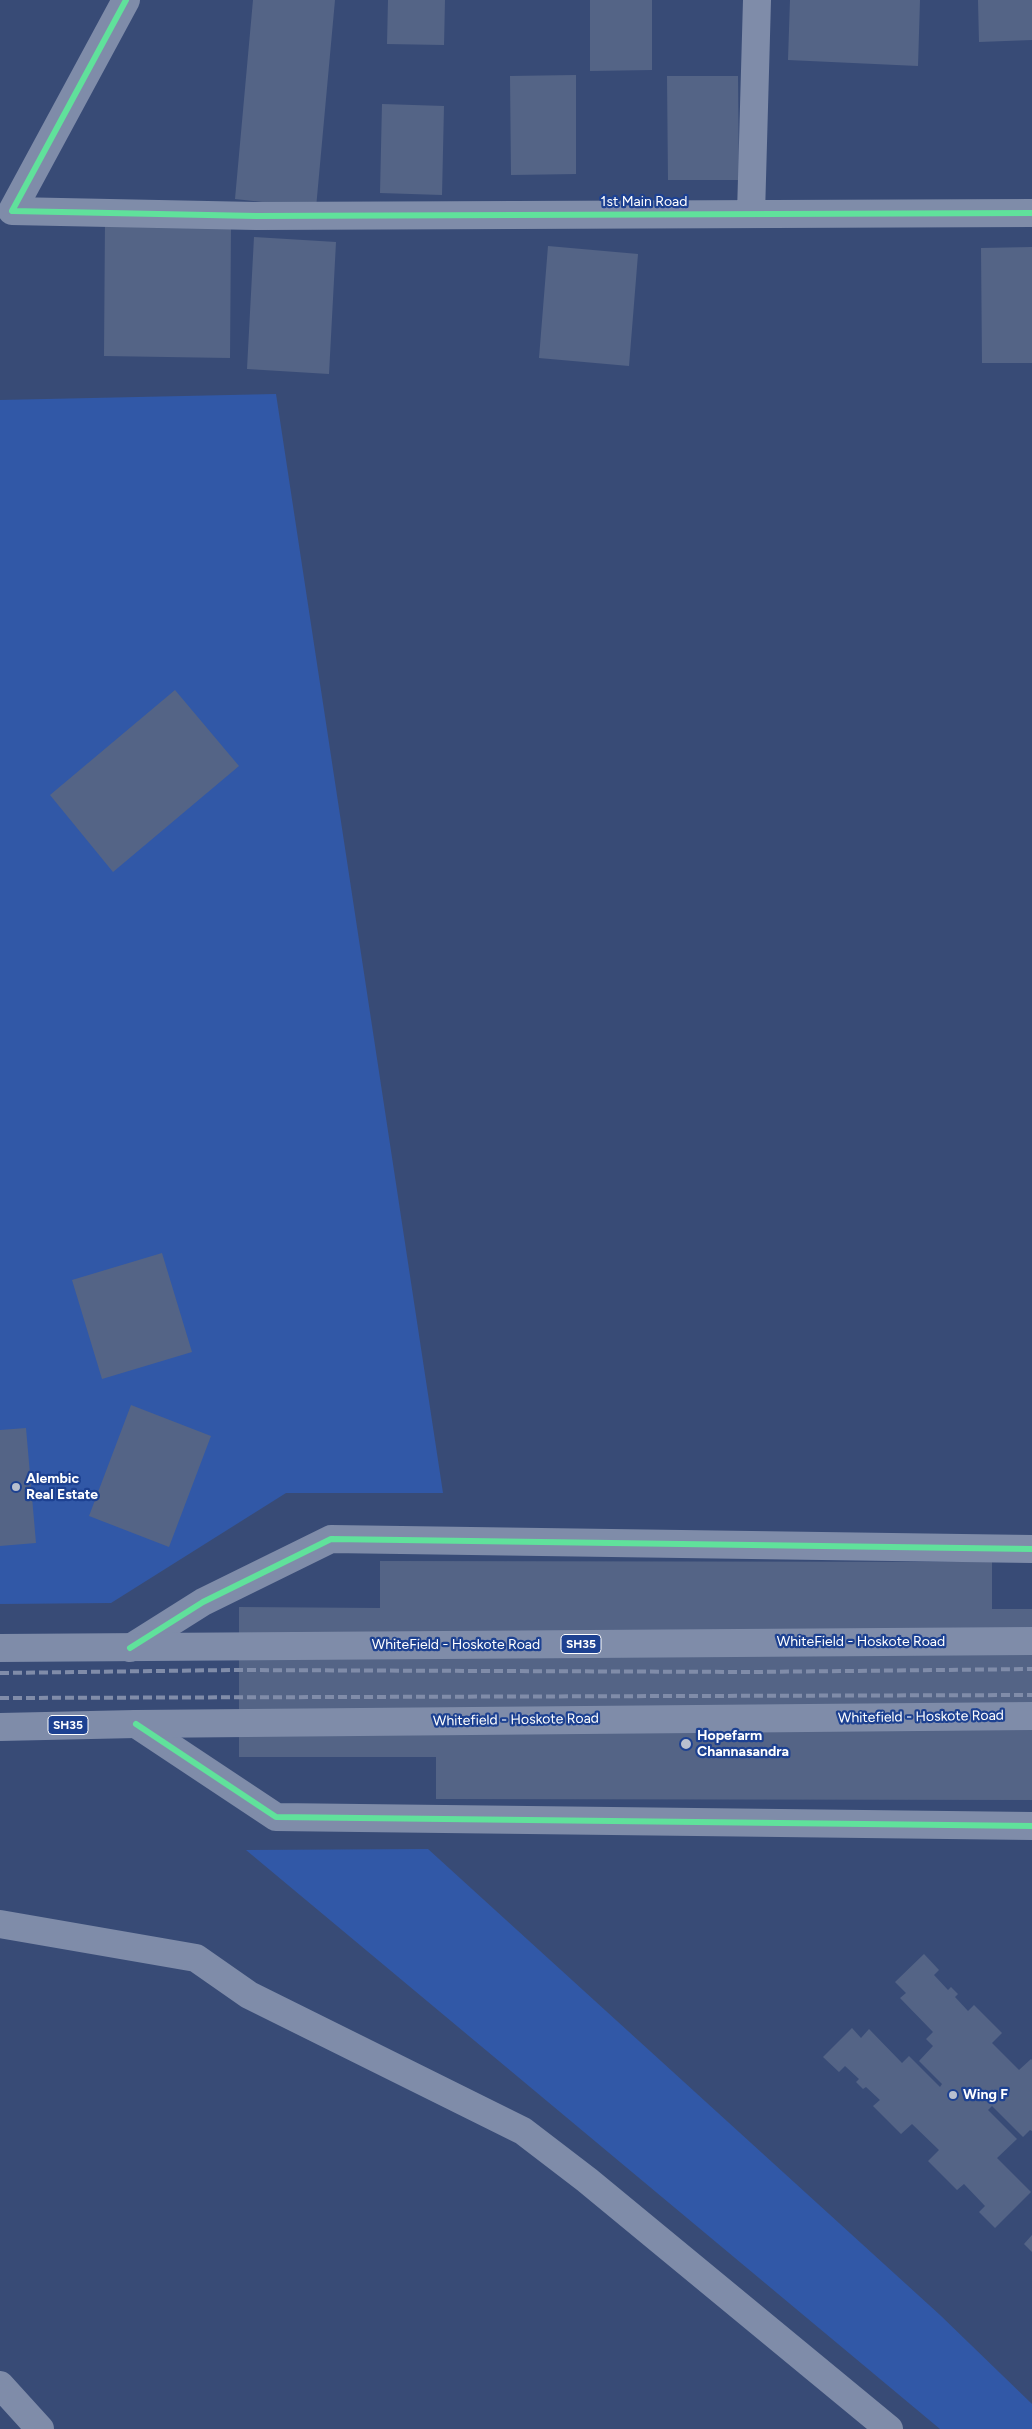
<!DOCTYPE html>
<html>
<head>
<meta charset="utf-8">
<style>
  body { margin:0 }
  canvas { display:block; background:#384b76 }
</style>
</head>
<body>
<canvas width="1032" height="2429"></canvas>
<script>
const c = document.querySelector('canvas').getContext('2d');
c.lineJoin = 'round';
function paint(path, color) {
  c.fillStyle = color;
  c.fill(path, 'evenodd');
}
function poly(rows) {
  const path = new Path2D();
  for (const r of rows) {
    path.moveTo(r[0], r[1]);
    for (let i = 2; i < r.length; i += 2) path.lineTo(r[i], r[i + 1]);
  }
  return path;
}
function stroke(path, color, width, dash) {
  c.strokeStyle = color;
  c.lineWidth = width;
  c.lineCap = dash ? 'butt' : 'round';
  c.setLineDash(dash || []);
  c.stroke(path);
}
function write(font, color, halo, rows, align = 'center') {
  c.font = font + ' Figtree,sans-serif';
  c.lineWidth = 4.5;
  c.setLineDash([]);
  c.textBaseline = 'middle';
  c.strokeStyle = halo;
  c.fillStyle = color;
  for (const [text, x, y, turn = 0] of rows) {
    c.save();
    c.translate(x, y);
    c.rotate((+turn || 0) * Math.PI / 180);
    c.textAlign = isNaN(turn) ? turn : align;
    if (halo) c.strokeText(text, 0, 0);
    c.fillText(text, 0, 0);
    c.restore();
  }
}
paint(poly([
  [276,394,443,1493,286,1493,111,1603,0,1604,0,400],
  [428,1849,940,2315,1032,2404,1032,2429,940,2429,246,1850]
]), '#3158a7');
paint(poly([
  [253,0,335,0,316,208,235,199],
  [388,0,445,0,444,45,387,44],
  [590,0,652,0,652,70,590,71],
  [790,0,920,0,918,66,788,60],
  [978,0,1032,0,1032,40,979,42],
  [576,75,576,174,511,175,510,76],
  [667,76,738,76,739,180,668,180],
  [382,104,444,106,442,195,380,193],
  [105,222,231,224,230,358,104,356],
  [254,237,336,242,329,374,247,369],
  [548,246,638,254,629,366,539,358],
  [1032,247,1032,363,982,363,981,248],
  [175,690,239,766,113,872,50,795],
  [162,1253,192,1352,102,1379,72,1280],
  [131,1405,211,1436,169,1547,89,1516],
  [26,1428,36,1543,0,1546,0,1430],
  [380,1561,992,1562,992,1609,1032,1609,1032,1800,436,1799,436,1757,239,1757,239,1607,380,1608],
  [924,1954,939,1970,934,1975,948,1990,951,1987,958,1994,955,1997,968,2011,974,2005,1002,2033,992,2043,1019,2070,1031,2059,1032,2060,1032,2131,1030,2130,1023,2137,992,2106,988,2110,1017,2139,997,2158,1031,2192,995,2228,979,2212,985,2206,964,2184,957,2190,928,2161,939,2150,912,2124,901,2134,873,2106,880,2100,866,2087,863,2089,856,2082,859,2079,845,2066,839,2072,823,2057,852,2028,861,2038,869,2029,902,2063,909,2056,940,2087,942,2084,919,2061,933,2046,926,2039,933,2032,900,1998,906,1993,895,1982],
  [1032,2235,1032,2252,1024,2244]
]), '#546486');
stroke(poly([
  [126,0,12,211,256,216,1032,213],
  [751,214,757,0],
  [130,1648,203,1602,331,1539,1032,1549],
  [136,1724,276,1817,1032,1826],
  [0,1924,196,1958,249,1995,523,2131,587,2180,889,2429],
  [0,2385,40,2429]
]), '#7f8ca9', 28);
stroke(poly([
  [0,1648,1032,1641],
  [0,1727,136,1724,1032,1716]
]), '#7f8ca9', 28);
stroke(poly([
  [0,1673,233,1670,754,1672,1032,1669],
  [0,1698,1032,1695]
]), '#808ca9', 4, [9, 4]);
stroke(poly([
  [126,0,12,211,256,216,1032,213],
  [130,1648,203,1602,331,1539,1032,1549],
  [136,1724,276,1817,1032,1826]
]), '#60e19b', 6);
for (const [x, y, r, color] of [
  [16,1487,5,"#b9c0cf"],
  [686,1744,6,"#b9c0cf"],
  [953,2095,5,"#b9c0cf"]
]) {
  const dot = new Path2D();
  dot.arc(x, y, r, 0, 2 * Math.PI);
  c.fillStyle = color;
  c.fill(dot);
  stroke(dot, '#1d4191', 2);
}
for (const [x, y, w] of [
  [581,1644,40],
  [68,1725,40]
]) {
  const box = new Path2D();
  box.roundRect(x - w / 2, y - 9.5, w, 19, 4);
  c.fillStyle = '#1d4191';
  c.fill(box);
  stroke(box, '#fff', 1);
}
write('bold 12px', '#fff', null, [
  ["SH35",581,1644],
  ["SH35",68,1725]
]);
write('14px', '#fff', '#1d4191', [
  ["1st Main Road",644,202],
  ["WhiteField - Hoskote Road",861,1642],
  ["WhiteField - Hoskote Road",456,1645],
  ["Whitefield - Hoskote Road",921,1717,-1],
  ["Whitefield - Hoskote Road",516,1720,-1]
]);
write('bold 14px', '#fff', '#1d4191', [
  ["Alembic",26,1479],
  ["Real Estate",26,1495],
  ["Hopefarm",697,1736],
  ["Channasandra",697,1752],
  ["Wing F",963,2095]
], 'left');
</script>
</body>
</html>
